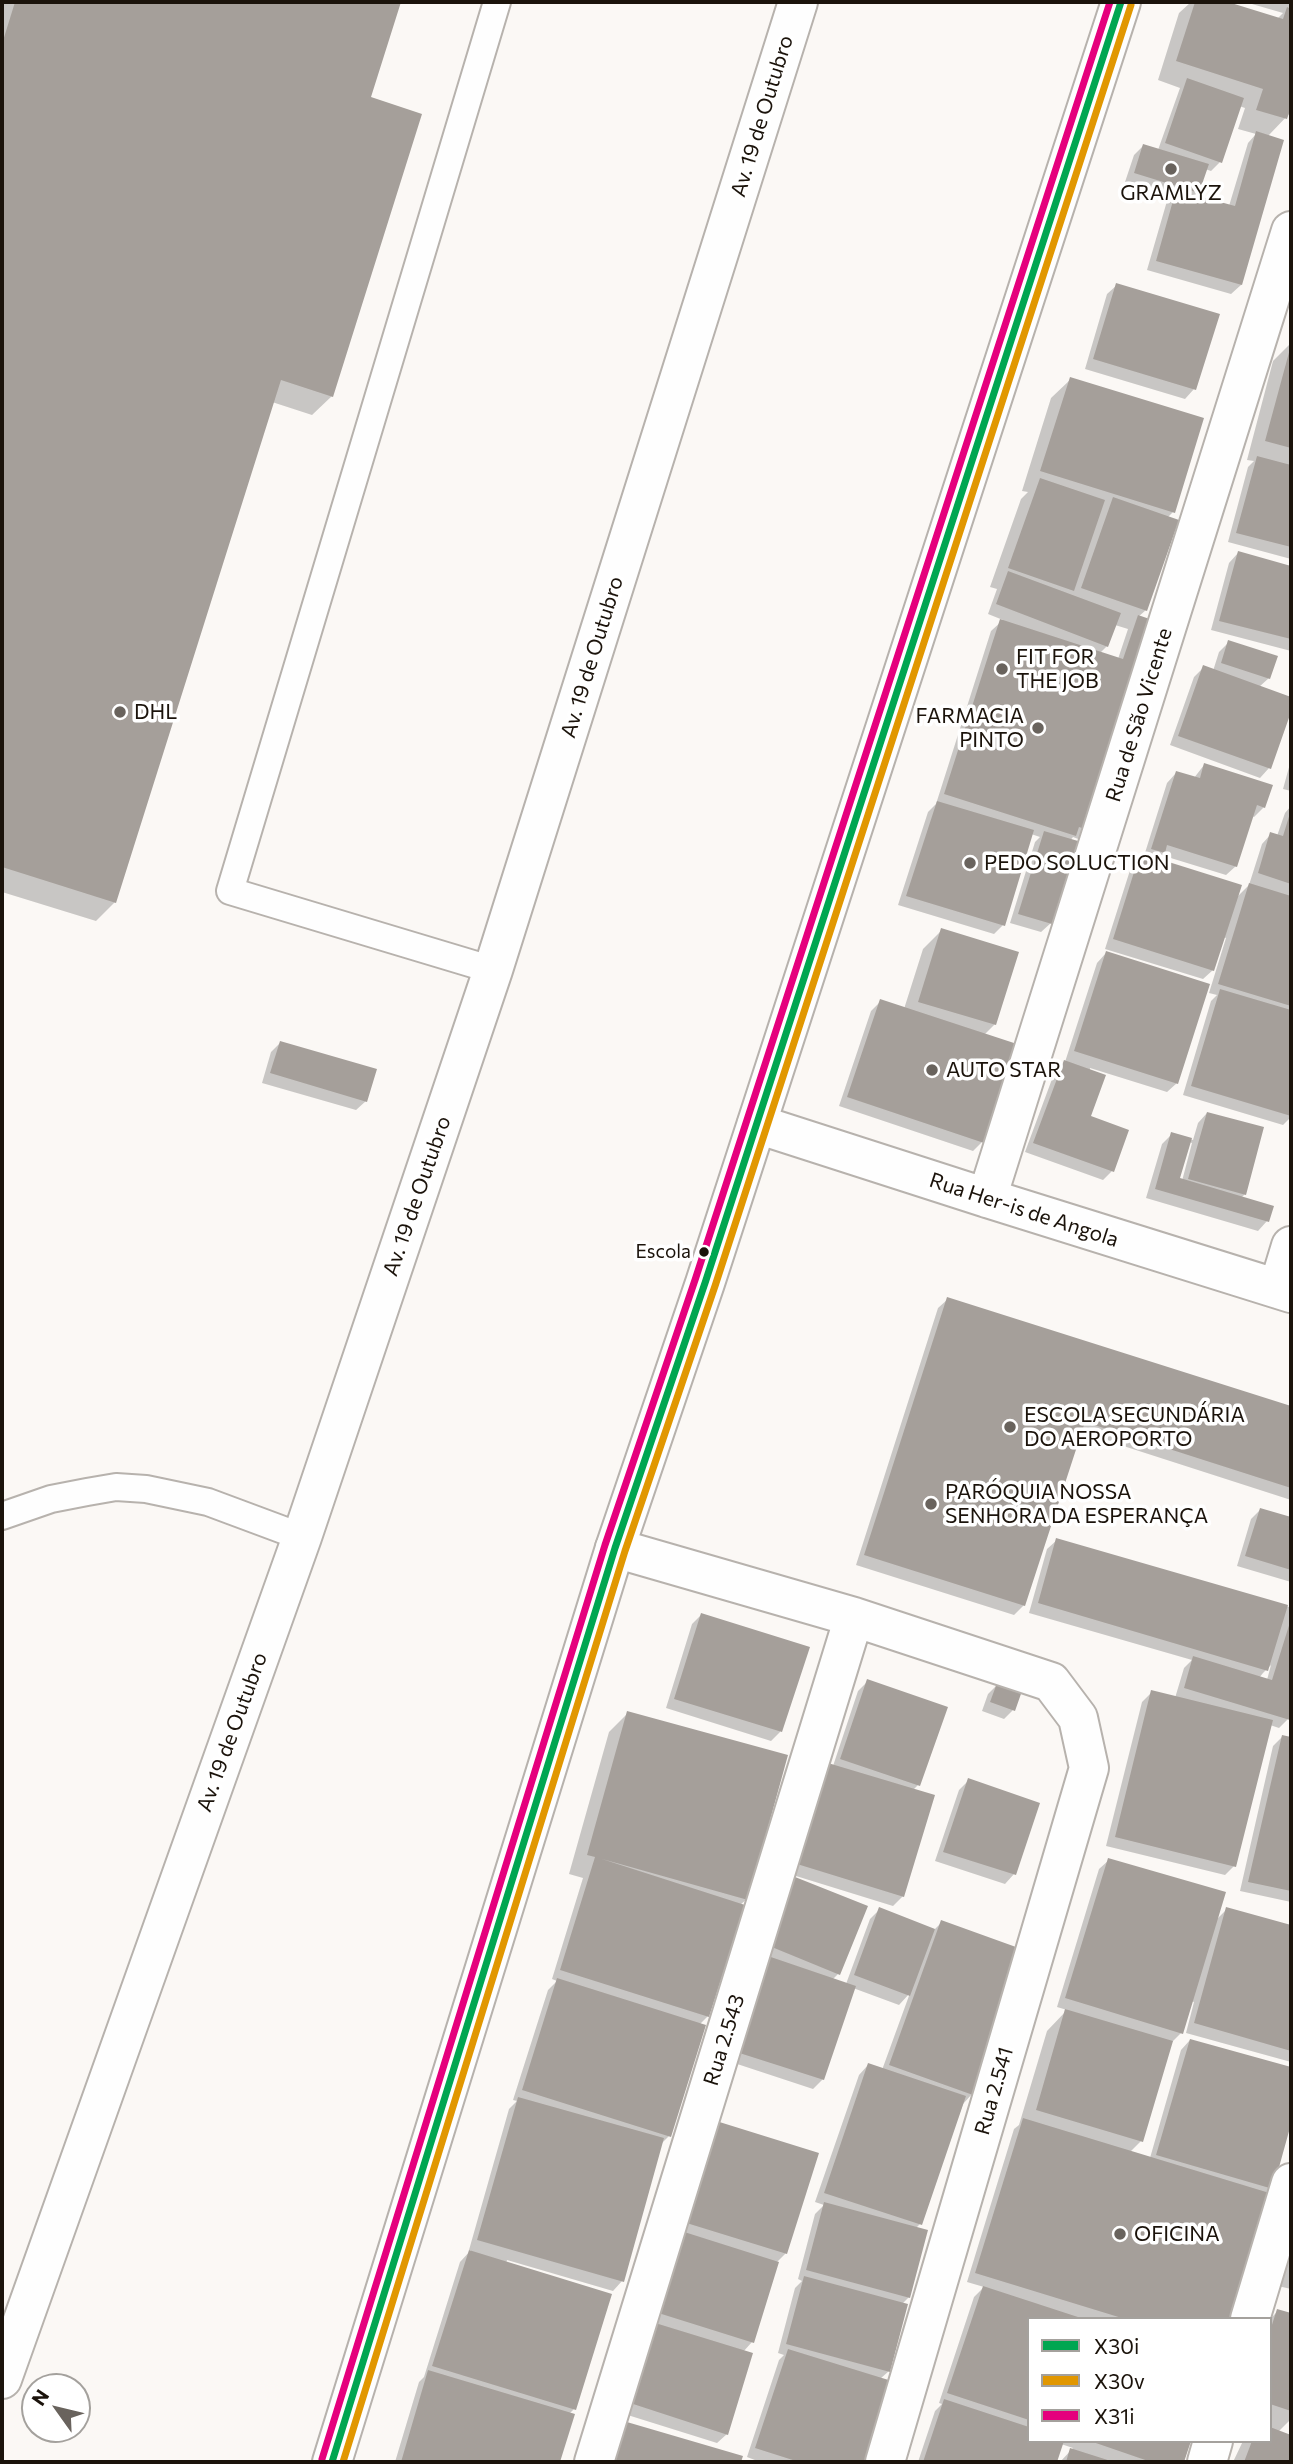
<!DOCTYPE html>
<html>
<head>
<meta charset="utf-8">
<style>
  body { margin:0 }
  #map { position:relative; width:1293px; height:2464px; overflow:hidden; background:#fbf8f5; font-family:Commissioner,sans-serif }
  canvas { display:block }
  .frame { position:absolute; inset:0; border:4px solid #1b130b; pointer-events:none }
  .legend { position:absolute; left:1027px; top:2317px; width:245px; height:126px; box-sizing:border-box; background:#fff; border:2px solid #a4a19d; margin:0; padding:9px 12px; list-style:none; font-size:21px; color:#1b130b }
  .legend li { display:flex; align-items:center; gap:14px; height:35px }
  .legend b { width:35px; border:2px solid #a4a19d }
  .north { position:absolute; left:21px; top:2373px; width:70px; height:70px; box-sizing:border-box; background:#fff; border:2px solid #a4a19d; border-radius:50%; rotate:304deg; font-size:19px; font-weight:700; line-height:28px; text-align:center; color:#1b130b }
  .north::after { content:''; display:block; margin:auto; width:24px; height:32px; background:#69635d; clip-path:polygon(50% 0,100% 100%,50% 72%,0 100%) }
</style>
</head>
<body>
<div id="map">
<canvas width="1293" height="2464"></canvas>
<div class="frame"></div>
<ul class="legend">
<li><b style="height:9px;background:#00a651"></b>X30i</li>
<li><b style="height:9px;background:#e19701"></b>X30v</li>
<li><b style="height:9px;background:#e5007d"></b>X31i</li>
</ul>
<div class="north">N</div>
</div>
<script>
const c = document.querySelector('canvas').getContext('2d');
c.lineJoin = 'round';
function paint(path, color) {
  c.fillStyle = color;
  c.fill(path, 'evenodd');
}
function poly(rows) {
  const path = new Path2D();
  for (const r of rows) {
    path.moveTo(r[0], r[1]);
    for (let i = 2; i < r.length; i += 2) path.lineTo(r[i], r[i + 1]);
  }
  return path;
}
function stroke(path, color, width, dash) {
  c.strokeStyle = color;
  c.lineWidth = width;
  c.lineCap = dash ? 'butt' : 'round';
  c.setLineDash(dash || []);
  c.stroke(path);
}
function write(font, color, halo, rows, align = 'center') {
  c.font = font + ' Commissioner,sans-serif';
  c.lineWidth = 7;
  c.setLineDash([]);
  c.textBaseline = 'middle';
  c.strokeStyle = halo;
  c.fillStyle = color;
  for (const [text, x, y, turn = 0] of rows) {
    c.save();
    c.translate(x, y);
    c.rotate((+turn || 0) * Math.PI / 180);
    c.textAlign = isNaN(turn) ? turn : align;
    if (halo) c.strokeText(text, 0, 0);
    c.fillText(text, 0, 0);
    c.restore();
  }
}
paint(poly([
  [3,2,399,2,369,99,332,396,312,415,272,402,115,902,96,921,2,892],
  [1191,2,1223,2,1277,19,1283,13,1245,2,1291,2,1291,112,1268,136,1241,285,1231,294,1147,270,1167,201,1171,197,1125,182,1134,155,1143,146,1158,150,1180,88,1158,80,1179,13],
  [1239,106,1245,108,1238,129,1256,134,1248,143,1229,206,1194,196,1198,192,1205,169,1211,171,1220,162],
  [1117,285,1194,389,1185,399,1085,369,1107,294],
  [1291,343,1291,559,1228,542,1248,467,1254,461,1247,460,1273,361],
  [1071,379,1173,512,1167,518,1146,610,1138,617,1086,842,1073,837,1070,841,1051,923,1041,932,1010,923,1035,842,1040,837,1031,834,1003,925,994,934,898,905,928,812,936,804,991,631,1003,620,988,614,997,589,990,587,1021,499,1028,492,1022,491,1051,398],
  [1115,625,1128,629,1118,659,1100,653,1107,646],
  [1238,553,1291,567,1291,651,1211,630,1229,563],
  [1229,642,1269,678,1259,687,1291,699,1291,706,1269,768,1260,778,1170,745,1194,677,1204,667,1213,671,1219,652],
  [1291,760,1291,791,1283,789],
  [1204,765,1264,807,1254,817,1252,816,1236,866,1226,875,1161,855,1156,859,1235,899,1249,885,1262,844,1271,834,1277,836,1285,813,1291,806,1291,1117,1283,1125,1183,1095,1211,1001,1217,995,1209,993,1226,938,1223,937,1213,970,1203,979,1105,949,1132,864,1141,855,1144,856,1167,783,1176,773,1194,778],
  [942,930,995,1024,984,1035,982,1142,973,1151,839,1106,871,1011,881,1001,904,1009,923,949],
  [1106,953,1177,1083,1167,1092,1090,1068,1088,1117,1112,1171,1103,1180,1025,1152,1055,1071,1065,1062,1097,963],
  [280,1043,366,1101,356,1110,262,1083,271,1052],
  [1207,1113,1245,1194,1241,1198,1267,1221,1258,1231,1146,1198,1162,1144,1172,1134,1193,1140,1198,1123],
  [1189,1142,1192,1143,1182,1181,1178,1180],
  [948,1299,1291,1408,1291,1500,1080,1432,1024,1605,1014,1615,856,1565,938,1308],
  [1260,1510,1291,1519,1291,1582,1237,1566,1251,1519],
  [1057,1540,1289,1607,1291,1598,1291,1708,1288,1719,1279,1728,1270,1725,1234,1866,1225,1875,1106,1846,1142,1702,1152,1692,1175,1698,1184,1668,1192,1660,1029,1613,1047,1549],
  [1271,1665,1267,1680,1259,1678,1263,1673],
  [701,1615,807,1648,780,1732,771,1741,666,1708,692,1624],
  [868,1681,918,1785,913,1790,903,1896,893,1906,796,1876,795,1879,838,1974,832,1980,846,1984,870,1919,880,1909,934,1930,942,1922,972,2094,963,2104,920,2224,916,2228,909,2297,902,2304,889,2371,880,2379,867,2462,760,2462,747,2457,779,2360,784,2355,778,2353,795,2288,802,2281,798,2279,815,2214,824,2205,815,2202,859,2075,868,2065,882,2070,910,1993,899,2005,853,1988,823,2079,813,2089,722,2059,833,1766,858,1691],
  [997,1685,1013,1710,1004,1719,982,1711,988,1694],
  [628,1713,747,1899,740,1905,708,2016,699,2025,669,2136,661,2144,622,2281,613,2291,507,2260,506,2264,574,2409,569,2414,572,2415,559,2462,395,2462,419,2382,424,2377,460,2262,471,2250,469,2250,509,2109,517,2101,513,2100,548,1990,557,1981,552,1979,583,1878,569,1874,609,1732],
  [1282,1737,1291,1739,1291,1902,1240,1891,1273,1746],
  [969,1780,1038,1804,1014,1874,1005,1884,935,1861,959,1790],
  [1109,1860,1216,1920,1227,1909,1291,1927,1291,2062,1186,2033,1194,2002,1191,2001,1181,2033,1172,2042,1141,2141,1130,2152,1150,2158,1181,2050,1190,2040,1291,2069,1291,2117,1271,2188,1265,2194,1236,2319,1029,2319,1029,2441,1189,2441,1182,2462,1060,2462,1073,2448,1061,2444,1055,2462,918,2462,935,2411,942,2404,939,2403,974,2297,984,2287,967,2282,1014,2129,1019,2125,1047,2031,1067,2010,1057,2007,1099,1869],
  [704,2131,786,2253,777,2262,752,2342,743,2352,727,2434,717,2443,618,2412],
  [1291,2260,1291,2289,1278,2286,1283,2268],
  [1278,2311,1291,2315,1291,2419,1278,2432,1291,2437,1291,2462,1233,2462,1243,2441,1270,2441,1270,2319],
  [741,2457,739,2462,602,2462]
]), '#0003');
paint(poly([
  [15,2,401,2,371,97,422,114,333,397,281,380,116,903,2,867,2,44],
  [1195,2,1228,2,1283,19,1287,7,1291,9,1291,107,1287,119,1256,110,1263,89,1176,61],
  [1187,78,1244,98,1222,163,1165,143],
  [1256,131,1284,140,1242,285,1156,261,1176,190,1235,206],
  [1143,144,1209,164,1199,193,1134,173],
  [1116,283,1220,314,1196,390,1093,359],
  [1291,345,1291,448,1265,441],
  [1070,377,1204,418,1175,513,1040,471],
  [1257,456,1291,465,1291,547,1236,533],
  [1040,478,1105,500,1074,591,1008,568],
  [1113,497,1179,520,1147,611,1081,588],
  [1238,551,1291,566,1291,639,1219,621],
  [1008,571,1121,613,1108,647,996,604],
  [1138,615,1167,625,1097,833,1079,827,1076,836,944,794,1000,619,1123,659],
  [1228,640,1278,656,1270,679,1221,663],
  [1203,665,1291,697,1291,712,1271,769,1178,736],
  [1204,763,1273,785,1265,808,1257,805,1237,867,1167,845,1165,853,1151,849,1176,771,1200,778],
  [937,801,1034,830,1005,926,906,896],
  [1291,810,1291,884,1258,873,1270,832,1283,836],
  [1044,831,1078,841,1052,924,1018,914],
  [1140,853,1242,885,1214,971,1113,939],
  [1249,883,1291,896,1291,1006,1218,984],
  [941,928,1019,952,996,1025,918,1002],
  [1106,951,1210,984,1178,1084,1074,1051],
  [1220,989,1291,1010,1291,1116,1191,1086],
  [880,999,1017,1044,984,1143,847,1097],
  [280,1041,377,1069,367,1102,270,1073],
  [1064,1060,1106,1075,1091,1116,1129,1130,1114,1172,1033,1143],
  [1207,1112,1264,1127,1246,1195,1188,1179],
  [1171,1132,1192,1138,1180,1178,1274,1206,1269,1222,1155,1189],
  [947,1297,1291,1406,1291,1488,1085,1422,1025,1606,864,1555],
  [1260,1508,1291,1517,1291,1570,1245,1556],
  [1056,1538,1288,1605,1268,1671,1038,1603],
  [701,1613,810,1647,782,1732,674,1699],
  [1291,1619,1290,1720,1184,1688,1193,1656,1272,1680],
  [867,1679,948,1707,920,1786,840,1759],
  [997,1683,1022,1691,1015,1711,990,1702],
  [1151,1690,1273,1720,1236,1867,1115,1837],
  [627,1711,788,1755,748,1900,602,1859,745,1905,709,2017,560,1970,595,1857,587,1855],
  [1282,1735,1291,1737,1291,1891,1248,1882],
  [828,1763,935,1795,904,1897,797,1864],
  [968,1778,1040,1803,1016,1875,943,1852],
  [1108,1858,1226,1892,1183,2034,1065,1998],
  [790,1875,868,1906,840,1975,762,1943],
  [879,1907,935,1929,910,1996,854,1975],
  [1226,1907,1291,1925,1291,2051,1194,2023],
  [941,1920,1027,1951,973,2095,889,2065],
  [762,1954,856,1986,824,2080,730,2050],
  [557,1978,706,2025,671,2137,522,2090],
  [1065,2009,1173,2041,1143,2142,1036,2110],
  [1190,2039,1291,2067,1291,2124,1273,2189,1156,2155],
  [868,2063,966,2096,922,2225,824,2193],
  [518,2097,664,2138,624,2282,477,2240],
  [1023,2118,1276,2195,1238,2319,1125,2319,975,2273],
  [713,2120,819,2153,787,2254,680,2221],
  [824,2202,928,2230,910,2298,806,2270],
  [678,2230,779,2262,754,2343,652,2311],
  [469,2250,612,2294,576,2410,432,2366],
  [804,2276,908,2304,890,2372,786,2344],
  [983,2286,1081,2318,1029,2319,1029,2420,947,2393],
  [1277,2309,1291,2313,1291,2411,1270,2404,1270,2331],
  [652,2322,753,2353,728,2435,627,2402],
  [788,2349,895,2382,869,2462,799,2462,755,2448],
  [428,2370,575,2414,560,2462,401,2462],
  [944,2399,1029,2427,1029,2441,1064,2441,1057,2462,923,2462],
  [620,2420,743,2456,741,2462,607,2462],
  [1270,2427,1291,2435,1291,2462,1244,2462,1252,2441,1270,2441],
  [1090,2441,1191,2441,1184,2462,1151,2462],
  [1070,2448,1114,2462,1066,2462]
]), '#a59f9a');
const service = poly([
  [493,970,230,891,497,2],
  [2,1516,51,1499,87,1492,116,1487,146,1489,208,1502,302,1537]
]);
const minor = poly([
  [757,1124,987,1198,1291,1293],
  [987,1198,1291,231],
  [1278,1289,1291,1246],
  [615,1548,854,1617,1051,1682,1078,1718,1089,1768,885,2462],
  [1250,2319,1291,2183],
  [594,2462,854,1617],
  [1207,2462,1213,2441]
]);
const tertiary = poly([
  [2,2379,302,1537,493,970,798,2],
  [332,2462,615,1548,705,1283,1121,2]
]);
stroke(service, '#b7b2ad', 30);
stroke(minor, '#b7b2ad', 42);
stroke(tertiary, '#b7b2ad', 42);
stroke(service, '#fefefe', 26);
stroke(minor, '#fefefe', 38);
stroke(tertiary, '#fefefe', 38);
stroke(poly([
  [332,2462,615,1548,705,1283,1121,2]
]), '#00a651', 7);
stroke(poly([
  [343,2462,625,1551,715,1286,1131,5]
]), '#e19701', 7);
stroke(poly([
  [322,2459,605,1545,695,1280,1110,2]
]), '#e5007d', 7);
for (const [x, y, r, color] of [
  [1171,169,7,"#69635d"],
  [1002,669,7,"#69635d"],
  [120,712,7,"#69635d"],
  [1038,728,7,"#69635d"],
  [970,863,7,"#69635d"],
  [932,1070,7,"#69635d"],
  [704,1252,6,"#1b130b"],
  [1010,1427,7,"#69635d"],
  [931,1504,7,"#69635d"],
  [1120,2234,7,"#69635d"]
]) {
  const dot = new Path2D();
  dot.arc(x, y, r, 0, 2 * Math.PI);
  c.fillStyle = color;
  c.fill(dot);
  stroke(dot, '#fff', 2.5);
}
write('19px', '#1b130b', '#fff', [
  ["Escola",691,1252]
], 'right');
write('21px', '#1b130b', '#fff', [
  ["Av. 19 de Outubro",762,116,-73],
  ["Av. 19 de Outubro",592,657,-73],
  ["Rua de São Vicente",1139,715,-73],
  ["Av. 19 de Outubro",417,1196,-71],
  ["Rua Her-is de Angola",1024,1210,18],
  ["Av. 19 de Outubro",232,1732,-70],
  ["Rua 2.543",724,2040,-73],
  ["Rua 2.541",994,2091,-74]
]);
write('21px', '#1b130b', '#fff', [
  ["GRAMLYZ",1171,193,"center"],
  ["FIT FOR",1016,657],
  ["THE JOB",1016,681],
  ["DHL",134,712],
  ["FARMACIA",1024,716,"right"],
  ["PINTO",1024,740,"right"],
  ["PEDO SOLUCTION",984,863],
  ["AUTO STAR",946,1070],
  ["ESCOLA SECUNDÁRIA",1024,1415],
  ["DO AEROPORTO",1024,1439],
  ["PARÓQUIA NOSSA",945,1492],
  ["SENHORA DA ESPERANÇA",945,1516],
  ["OFICINA",1134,2234]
], 'left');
</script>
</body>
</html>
